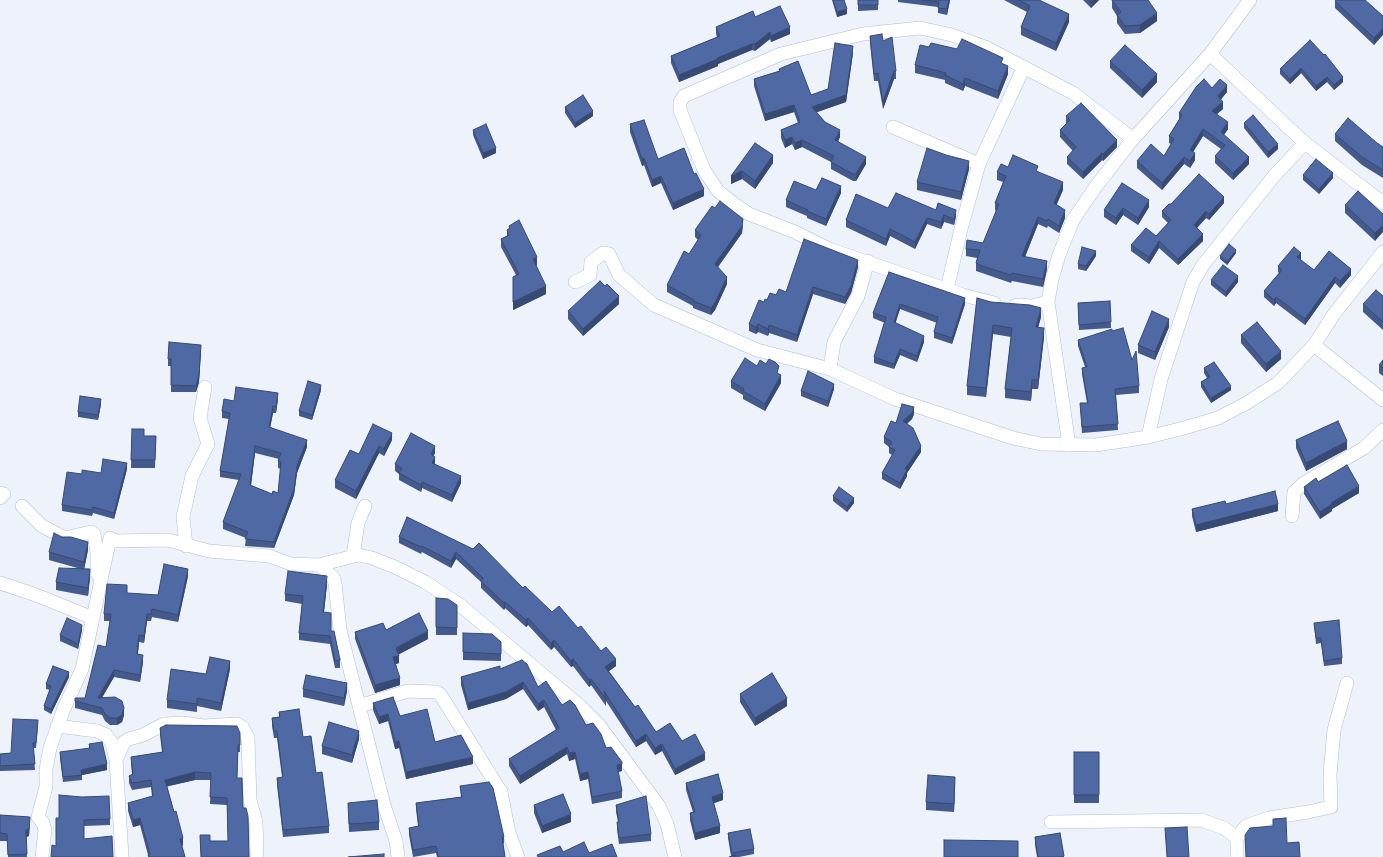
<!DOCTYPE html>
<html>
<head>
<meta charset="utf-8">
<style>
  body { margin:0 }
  canvas { display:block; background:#edf2fb }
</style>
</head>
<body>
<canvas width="1383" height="857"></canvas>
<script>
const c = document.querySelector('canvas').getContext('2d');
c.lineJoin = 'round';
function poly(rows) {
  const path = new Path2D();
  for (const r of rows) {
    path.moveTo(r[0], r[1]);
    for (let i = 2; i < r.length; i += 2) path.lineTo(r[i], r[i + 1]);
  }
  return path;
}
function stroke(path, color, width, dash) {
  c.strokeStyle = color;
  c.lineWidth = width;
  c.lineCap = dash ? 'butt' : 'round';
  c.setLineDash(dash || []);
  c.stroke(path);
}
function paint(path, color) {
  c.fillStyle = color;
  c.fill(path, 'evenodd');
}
const minor = poly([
  [1210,54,1305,143,1383,203],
  [893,127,979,164],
  [575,282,590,275,591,262,603,253,609,254,619,275,654,305,757,350,830,369,895,399,1013,438,1041,444,1096,445,1148,437,1184,428,1218,418,1245,404,1278,383,1314,345,1334,314,1383,252],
  [947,289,961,229,979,164,1024,67],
  [994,303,963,295,829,249,795,232,749,214,733,203,718,191,704,170,680,110,680,102,684,96,781,54,863,34,920,28,952,35,985,47,1073,93,1133,139],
  [1016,305,1032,306,1048,302],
  [1314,345,1383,400],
  [830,369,834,342,858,296,868,261],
  [1148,437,1161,379,1193,282,1203,265,1274,176,1305,143],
  [1069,445,1048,302,1052,279,1059,255,1073,220,1097,185,1133,139,1210,54,1250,0],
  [0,493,4,494,0,498],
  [22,506,42,526,65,538,91,532,94,534,97,553,97,574],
  [1292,516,1294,492,1304,483,1364,448,1383,430],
  [186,546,183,517,192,476,208,444,200,418,205,387],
  [353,556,358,523,365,506],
  [319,565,333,577,335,583,340,630,384,805,396,841,398,857],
  [0,583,36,595,93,618],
  [359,706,408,691,436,692,440,694,501,792,509,833,518,857],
  [57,726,97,731,106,735,112,743,116,760,122,857],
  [116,760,124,742,129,739,143,735,164,724,183,723,204,726,237,724,243,728,248,738,250,800,256,822,257,857],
  [1051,822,1201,820,1224,828,1237,838],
  [42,857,45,830,43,823,38,817,46,787,46,769,50,748,63,711,82,669,110,538,116,541,168,540,209,551,269,556,291,564,319,565,358,555,372,558,395,567,425,582,460,605,580,706,599,725,659,806,667,824,675,857],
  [1237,857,1237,838,1246,826,1269,818,1308,812,1331,807,1330,774,1334,730,1347,683]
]);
stroke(minor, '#b3bed4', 14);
stroke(minor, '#fff', 13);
paint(poly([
  [832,0,844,0,847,14,837,17],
  [858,0,878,0,878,10,858,11],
  [898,0,950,0,947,15,938,13,938,7,898,2],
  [1004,0,1039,0,1069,22,1056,51,1021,35,1021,27,1027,12],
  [1083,0,1099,0,1091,8],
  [1112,0,1157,21,1140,33,1125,34,1117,23,1117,16,1112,8],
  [1335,1,1383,16,1374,45,1335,8],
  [755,17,790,34,771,42,770,39,755,51,752,50,718,64,718,66,679,82,671,63,671,56,717,37,716,34,716,27],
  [870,36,883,41,896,71,896,79,894,79,883,109,878,81,874,81,870,43],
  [1310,40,1343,82,1334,90,1327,82,1316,91,1301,73,1290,84,1280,74,1280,69],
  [853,53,846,102,816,112,825,122,840,137,838,141,866,164,856,181,853,181,831,169,831,162,802,147,795,150,792,144,785,148,781,138,781,130,798,123,794,112,765,121,754,86,754,79,779,71,779,69,811,95,828,89],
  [1110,61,1157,82,1142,98,1110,68],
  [1003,64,1008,74,998,99,965,86,963,91,945,83,945,80,915,73,915,65],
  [1212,88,1227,92,1221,99,1223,109,1217,114,1228,129,1224,135,1249,164,1233,180,1215,163,1215,156,1221,149,1203,136,1193,152,1195,160,1190,168,1184,164,1162,190,1137,168,1137,161,1164,156,1171,144,1169,143,1169,136,1179,120,1179,113],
  [565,107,593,116,575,128,565,113],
  [1066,116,1117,147,1103,161,1102,160,1083,179,1067,164,1067,157,1073,151,1060,137,1060,130,1066,124],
  [1244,123,1278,149,1268,158,1244,128],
  [630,124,658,159,694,174,704,196,673,210,661,183,652,187,644,165,642,166,630,132],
  [473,130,496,153,483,159,473,135],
  [1335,134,1377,143,1383,147,1383,178,1362,165,1335,141],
  [755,143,773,163,755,189,742,179,731,184],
  [1008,167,1038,172,1063,190,1056,205,1065,218,1059,233,1048,226,1047,228,1038,224,1025,257,1047,269,1043,287,1012,281,1011,283,982,273,976,271,976,263,977,258,966,256,966,249,983,243,996,211,995,210,995,203,1003,182,997,180,997,172],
  [969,169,961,200,917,190,917,182],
  [1303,175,1333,178,1319,194,1303,180],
  [1122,183,1149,207,1138,225,1123,215,1116,225,1104,217,1104,210],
  [816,190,841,193,826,226,807,218,807,216,786,207,786,200],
  [1224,203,1209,220,1206,218,1197,228,1203,241,1178,265,1159,248,1149,264,1131,251,1131,245,1156,236,1168,223,1162,217,1162,211,1171,204],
  [1345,205,1383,214,1375,241,1345,213],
  [888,208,936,210,956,216,954,225,944,222,941,229,927,224,915,249,890,236,886,246,846,227,846,220],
  [509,226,537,265,536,265,546,294,513,310,513,277,516,275,501,247,501,239,507,236,507,230,509,229],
  [743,226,742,233,718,267,727,284,715,310,711,315,693,308,693,306,667,292,667,285,689,254,698,240,695,237,695,230],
  [1236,253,1227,265,1220,259,1220,256],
  [1096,256,1086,271,1078,269,1078,264],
  [1301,259,1300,260,1314,270,1351,275,1340,288,1335,283,1305,325,1276,303,1274,306,1264,297,1264,291,1279,273,1278,272,1278,266],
  [858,267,851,293,845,304,813,294,797,342,769,333,768,336,758,332,756,334,749,331,749,324,764,302,767,300,776,295],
  [889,272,965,304,952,344,934,338,934,332,937,323,900,309,895,323,924,342,917,362,900,355,894,369,874,363,874,357,885,323,873,318,873,313],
  [1211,280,1238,282,1226,297,1211,285],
  [605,286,619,304,583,336,568,319,568,311],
  [1383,296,1383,330,1363,312,1363,304],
  [977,298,1041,317,1038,327,1044,337,1038,389,1032,389,1031,401,1005,398,1005,389,1011,337,993,334,986,397,967,395,967,386],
  [1110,301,1111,328,1079,330,1078,303],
  [1169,327,1155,360,1138,353,1138,345],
  [1112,331,1132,360,1139,386,1139,393,1116,395,1118,430,1082,433,1080,403,1087,403,1082,374,1082,368,1085,367,1078,346,1078,340],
  [1241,335,1281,359,1266,372,1241,343],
  [201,351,199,382,196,392,171,392,171,366,168,366,168,359],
  [1383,360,1383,376,1379,373,1379,365],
  [757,366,779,374,781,383,765,411,743,399,743,395,731,388,731,381],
  [1204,368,1231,390,1211,403,1201,387,1201,382,1207,378,1204,373],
  [834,389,828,407,801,396,801,391],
  [321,390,312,420,299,416,299,411],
  [278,399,276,413,273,413,270,427,307,447,297,473,294,495,274,548,245,546,246,538,223,529,223,522,239,480,220,477,220,471,229,419,222,418,222,411,234,401],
  [255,453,279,459,278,461,278,468,281,469,278,493,272,494,251,486],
  [101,404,98,420,78,417,78,412],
  [914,414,912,419,907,424,921,452,907,473,907,476,900,489,882,479,882,473,892,455,889,453,889,447,884,443,884,437,896,423],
  [132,429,144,436,156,436,155,468,131,468],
  [392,440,384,456,379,453,356,499,335,488,335,480,359,454],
  [1296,440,1347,449,1306,471,1296,448],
  [435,453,433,456,435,464,461,483,452,502,422,488,421,492,399,480,399,474,395,471,395,464],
  [127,469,114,519,93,513,92,516,62,511,62,505,82,474,101,473],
  [1318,482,1359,493,1332,509,1332,511,1320,519,1304,494,1304,487],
  [833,496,854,503,847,512,833,501],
  [1226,504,1278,511,1196,532,1192,516,1192,509],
  [407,517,523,588,552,612,578,628,616,666,609,671,635,707,656,732,682,741,705,760,675,775,662,751,655,755,646,741,636,747,606,701,606,706,591,685,589,687,573,666,571,667,554,647,551,650,528,625,526,627,505,608,504,610,481,588,481,582,456,559,451,568,422,552,421,554,399,543,399,537],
  [88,550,84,569,90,577,88,596,56,590,56,582,81,569,49,560,49,552],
  [188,576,178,622,152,617,151,621,147,621,144,643,139,642,138,654,143,662,140,682,114,677,102,697,124,715,122,722,117,725,110,725,105,721,102,715,75,708,75,701,85,698,106,647,110,621,104,621,104,614,127,593,158,595],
  [327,584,324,613,331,631,340,660,340,668,335,668,330,644,299,640,299,633,302,604,285,601,285,594],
  [436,598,457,605,457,635,436,635],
  [1314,623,1342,658,1342,664,1324,666,1321,643,1316,644],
  [82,630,78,649,60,641,60,635],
  [386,630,428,639,398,654,399,663,396,664,400,685,375,693,355,639,355,632],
  [463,633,501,642,501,661,463,660],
  [230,669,221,711,197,706,197,712,167,708,167,700,206,674],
  [500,669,538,687,562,705,586,725,606,748,622,771,618,772,622,791,622,798,592,804,588,779,580,781,575,759,569,761,567,754,520,784,509,766,509,759,556,730,544,707,538,711,523,689,506,699,468,710,461,685,461,677],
  [69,677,51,714,44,710,44,706,50,690,46,689,46,684],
  [303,689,347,691,344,706,303,697],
  [740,694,787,706,755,726,740,702],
  [373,703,400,716,435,742,473,764,406,779,399,748,395,749,388,721,379,724,373,710],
  [279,712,303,737,316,773,329,826,329,833,283,837,277,785,277,778,282,777,277,738,274,738,272,726,272,718,279,717],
  [38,726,36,748,33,748,35,770,0,771,0,754,11,753],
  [160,728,240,745,240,752,238,752,237,778,243,808,249,857,201,857,200,835,210,841,228,841,227,805,210,804,211,780,195,780,167,786,183,845,182,846,185,857,148,857,148,855,140,825,133,827,128,811,128,803,152,796,151,787,132,790,129,783,129,776,132,774,131,764,131,757,162,752,160,735],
  [359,739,352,763,322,754,322,746],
  [89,744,107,770,82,775,82,780,63,782,60,758,60,752,89,749],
  [1074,752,1099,752,1099,803,1074,803],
  [686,783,723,800,713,803,720,833,695,840,690,820,690,813,693,812,686,790],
  [955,785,954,812,926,810,926,802],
  [460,786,504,837,504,843,503,844,505,857,437,857,436,853,413,857,409,835,409,828,418,826,416,809,416,803,461,797],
  [348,803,379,822,379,830,349,832],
  [534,805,571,822,542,833,534,813],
  [616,805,651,834,651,841,619,844,617,829,617,822,618,822,616,812],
  [0,815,30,824,29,836,26,837,27,857,8,857,7,841,0,841],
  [59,818,110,819,110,825,84,826,56,846],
  [728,833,754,849,754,854,739,857,729,857,731,856,728,838],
  [1060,833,1064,857,1037,857,1035,845,1035,837]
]), '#445a8d');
paint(poly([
  [949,0,950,0,947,15,947,9],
  [1094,0,1099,0,1091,8,1091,2],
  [847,9,847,14,837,17,837,12],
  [1157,13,1157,21,1140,33,1140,25],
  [1069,14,1069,22,1056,51,1056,43],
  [790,27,790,34,771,42,771,36],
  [1383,28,1383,35,1374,45,1374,38],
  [770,32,770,39,755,51,755,44],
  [752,44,752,50,718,64,718,66,679,82,679,75,717,58],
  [853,46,853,53,846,102,812,114,812,107,846,95],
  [1008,66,1008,74,998,99,998,91],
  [1301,68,1301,73,1290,84,1290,79],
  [894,71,894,79,883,109,883,102],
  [1157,74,1157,82,1142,98,1142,90],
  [1327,77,1327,82,1316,91,1316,86],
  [1343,77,1343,82,1334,90,1334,85],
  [965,78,965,86,963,91,963,84],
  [1227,85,1227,92,1218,103,1218,96],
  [1223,102,1223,109,1212,118,1212,111],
  [794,105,794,112,765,121,765,114],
  [593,111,593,116,575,128,575,123],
  [1228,122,1228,129,1221,139,1221,132],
  [1203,129,1203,136,1190,157,1190,150],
  [840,130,840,137,835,147,835,140],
  [792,137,792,144,785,148,785,140],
  [802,140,802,147,795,150,795,143],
  [1117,140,1117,147,1103,161,1103,154],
  [1278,144,1278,149,1268,158,1268,152],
  [496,148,496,153,483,159,483,153],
  [1102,153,1102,160,1083,179,1083,172],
  [1195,153,1195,160,1190,168,1190,161],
  [773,155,773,163,755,189,755,181],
  [866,157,866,164,856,181,856,174],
  [1184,157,1184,164,1162,190,1162,183],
  [1249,157,1249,164,1233,180,1233,173],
  [644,158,644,165,642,166,642,159],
  [969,161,969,169,961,200,961,192],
  [742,171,742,179,731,184,731,176],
  [1333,173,1333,178,1319,194,1319,189],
  [661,176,661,183,652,187,652,180],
  [1063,182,1063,190,1054,211,1054,203],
  [841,186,841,193,826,226,826,219],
  [704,189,704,196,673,210,673,203],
  [1224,197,1224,203,1209,220,1209,214],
  [1149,200,1149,207,1138,225,1138,218],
  [1123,208,1123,215,1116,225,1116,218],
  [956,210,956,216,954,225,954,219],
  [1065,210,1065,218,1059,233,1059,226],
  [1206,211,1206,218,1194,231,1194,225],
  [944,215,944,222,941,229,941,222],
  [1038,217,1038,224,1022,264,1022,256],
  [927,218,927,224,915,249,915,242],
  [743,219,742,233,715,271,715,264],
  [1383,225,1383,232,1375,241,1375,233],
  [890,229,890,236,886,246,886,239],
  [1203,234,1203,241,1178,265,1178,259],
  [1159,241,1159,248,1149,264,1149,257],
  [1236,250,1236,253,1227,265,1227,262],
  [1096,251,1096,256,1086,271,1086,266],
  [1301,253,1301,259,1297,263,1297,257],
  [537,257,537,265,533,267,533,259],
  [858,260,858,267,851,293,845,304,845,297],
  [1047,261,1047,269,1043,287,1043,279],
  [1351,269,1351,275,1340,288,1340,281],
  [1238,276,1238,282,1226,297,1226,292],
  [727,277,727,284,715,310,711,315,711,308],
  [1335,277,1335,283,1305,325,1305,319],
  [546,286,546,294,513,310,513,302],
  [813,287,813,294,797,342,797,335],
  [619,296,619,304,583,336,583,329],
  [1276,297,1276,303,1274,306,1274,300],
  [965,298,965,304,952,344,952,338],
  [900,304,900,309,894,328,894,322],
  [1041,308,1041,317,1036,336,1036,327],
  [1169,319,1169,327,1155,360,1155,352],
  [758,324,758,332,756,334,756,327],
  [769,325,769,333,768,336,768,329],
  [993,325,993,334,986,397,986,388],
  [1044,328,1044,337,1038,389,1038,380],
  [924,336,924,342,917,362,917,356],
  [201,345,199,382,196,392,196,386],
  [900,349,900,355,894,369,894,364],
  [1281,351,1281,359,1266,372,1266,364],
  [781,375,781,383,765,411,765,404],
  [1032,380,1032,389,1031,401,1031,392],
  [834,384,834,389,828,407,828,401],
  [321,385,321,390,312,420,312,415],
  [1231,386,1231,390,1211,403,1211,398],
  [278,393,278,399,276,413,276,407],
  [101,399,101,404,98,420,98,415],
  [273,406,273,413,269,434,269,427],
  [914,407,914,414,912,419,903,427,903,421],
  [392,433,392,440,384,456,384,449],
  [307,440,307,447,297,473,294,495,274,548,274,542,297,466],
  [1347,441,1347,449,1306,471,1306,463],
  [255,446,255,453,250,492,250,485],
  [379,446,379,453,356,499,356,491],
  [435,446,435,453,431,461,431,454],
  [921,446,921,452,907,473,907,476,900,489,900,483,905,469],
  [435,457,435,464,432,470,432,463],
  [127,463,127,469,114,519,114,513],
  [461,476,461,483,452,502,452,495],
  [422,482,422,488,421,492,421,485],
  [1359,486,1359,493,1332,509,1332,511,1320,519,1320,512,1331,503],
  [854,498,854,503,847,512,847,507],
  [1278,504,1278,511,1196,532,1196,525],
  [88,542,88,550,84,570,84,562],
  [456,552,456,559,451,568,451,561],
  [90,569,90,577,88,596,88,588],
  [188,569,188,576,178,622,178,615],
  [327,576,327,584,323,620,323,612],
  [505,602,505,608,504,610,504,603],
  [147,614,147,621,144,643,144,636],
  [528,618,528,625,526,627,526,620],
  [82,625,82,630,78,649,78,644],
  [428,631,428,639,396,656,396,648],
  [139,635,139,642,137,661,137,654],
  [554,640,554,647,551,650,551,643],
  [143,655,143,662,140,682,140,675],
  [399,656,399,663,393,665,393,657],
  [573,659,573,666,571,667,571,661],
  [616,659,616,666,605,674,605,667],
  [230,661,230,669,221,711,221,703],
  [114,670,114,677,98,705,98,698],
  [69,672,69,677,51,714,51,709],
  [400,678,400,685,375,693,375,685],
  [591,679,591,685,589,687,589,680],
  [523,682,523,689,506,699,468,710,468,703],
  [347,683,347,691,344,706,344,698],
  [787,698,787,706,755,726,755,718],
  [544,700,544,707,538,711,538,704],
  [124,708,124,715,122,722,117,725,117,718],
  [388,714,388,721,379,724,379,717],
  [359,731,359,739,352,763,352,755],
  [646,734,646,741,636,747,636,741],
  [399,741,399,748,395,749,395,742],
  [662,744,662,751,655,755,655,748],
  [567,747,567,754,520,784,520,776],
  [575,752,575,759,569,761,569,753],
  [705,753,705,760,675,775,675,769],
  [473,757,473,764,406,779,406,772],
  [107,764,107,770,82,775,81,770],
  [622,764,622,771,617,772,617,765],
  [195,772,195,780,165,787,165,780],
  [588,772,588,779,580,781,580,774],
  [955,777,955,785,954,812,954,804],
  [723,793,723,800,712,804,712,797],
  [571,814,571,822,542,833,542,826],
  [30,817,29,836,26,837,26,830],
  [140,818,140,825,133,827,133,820],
  [720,826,720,833,695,840,695,833],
  [183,838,183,845,180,846,180,839]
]), '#374a73');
const building = poly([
  [833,0,844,0,847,9,837,12,833,0],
  [858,0,878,0,878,5,858,5,858,0],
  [923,0,949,0,947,9,938,8,939,2,923,0],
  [1019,0,1039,0,1069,14,1056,43,1021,27,1030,6,1019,0],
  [1089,0,1094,0,1091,2,1089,0],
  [1112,0,1148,0,1157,13,1140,25,1125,26,1117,15,1121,12,1112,0],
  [1336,0,1365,0,1383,16,1383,28,1374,38,1335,1,1336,0],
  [780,6,790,27,771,36,770,32,755,44,752,44,717,58,718,59,679,75,671,56,720,36,716,27,753,11,755,17,780,6],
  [882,34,883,41,892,37,896,71,894,71,883,102,878,73,874,74,870,36,882,34],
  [962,39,1003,58,1001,63,1008,66,998,91,965,78,963,84,945,75,946,73,915,65,920,45,929,47,931,43,957,49,962,39],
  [1310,40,1324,55,1325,54,1343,77,1334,85,1327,77,1316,86,1301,68,1290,79,1280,69,1310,40],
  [835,43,853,46,846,95,812,107,825,122,840,130,835,140,866,157,856,174,853,174,831,162,834,156,802,140,795,143,792,137,785,140,781,130,800,122,794,105,765,114,754,79,780,71,779,69,798,61,811,95,828,89,835,43],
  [1125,45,1157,74,1142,90,1110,61,1125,45],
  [1204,79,1212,88,1220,79,1227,85,1218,96,1223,102,1212,111,1228,122,1221,132,1249,157,1233,173,1215,156,1225,145,1203,129,1190,150,1195,153,1190,161,1184,157,1162,183,1137,161,1151,144,1164,156,1174,139,1169,136,1182,115,1179,113,1196,87,1204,79],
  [583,95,593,111,575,123,565,107,583,95],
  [1081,103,1117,140,1103,154,1102,153,1083,172,1067,157,1076,147,1060,130,1070,120,1066,116,1081,103],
  [1253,115,1278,144,1268,152,1244,123,1253,115],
  [1348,118,1377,143,1383,147,1383,170,1362,157,1335,134,1348,118],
  [644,120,658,159,684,148,694,174,696,173,704,189,673,203,661,176,652,180,644,158,642,159,630,124,644,120],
  [486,124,496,148,483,153,473,130,486,124],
  [755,143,773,155,755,181,742,171,731,176,755,143],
  [927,148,946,155,969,161,961,192,917,182,927,148],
  [1013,155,1038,166,1036,171,1063,182,1054,203,1065,210,1059,226,1048,219,1047,221,1038,217,1022,256,1047,261,1043,279,1012,273,1011,275,982,266,976,263,980,250,966,249,967,240,983,243,999,204,995,203,1006,176,997,172,1001,164,1008,167,1013,155],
  [1316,159,1333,173,1319,189,1303,175,1316,159],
  [1199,174,1224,197,1209,214,1206,211,1194,225,1203,234,1178,259,1159,241,1149,257,1131,245,1146,228,1156,236,1171,220,1162,211,1169,204,1171,204,1199,174],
  [822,178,841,186,826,219,807,211,808,210,786,200,794,181,816,190,822,178],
  [1122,183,1149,200,1138,218,1123,208,1116,218,1104,210,1122,183],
  [1358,191,1383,214,1383,225,1375,233,1345,205,1358,191],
  [896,193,936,210,938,203,956,210,954,219,944,215,941,222,927,218,915,242,890,229,886,239,846,220,856,194,888,208,896,193],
  [720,201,743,219,742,226,715,264,727,277,715,303,711,308,693,301,694,300,667,285,684,251,689,254,701,235,695,230,712,206,715,208,720,201],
  [519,220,537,257,533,259,546,286,513,302,513,277,519,274,501,239,509,235,507,230,510,228,509,226,519,220],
  [804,239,858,260,851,286,845,297,813,287,797,335,769,325,768,329,758,324,756,327,749,324,759,300,764,302,765,299,767,300,770,293,776,295,779,289,786,292,804,239],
  [1229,244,1236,250,1227,262,1220,256,1229,244],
  [1082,247,1096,251,1086,266,1078,264,1082,247],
  [1294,247,1301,253,1297,257,1314,270,1329,251,1351,269,1340,281,1335,277,1305,319,1276,297,1274,300,1264,291,1282,270,1278,266,1294,247],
  [1223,265,1238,276,1226,292,1211,280,1223,265],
  [889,272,965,298,952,338,934,332,938,317,900,304,894,322,924,336,917,356,900,349,894,364,874,357,886,317,873,313,889,272],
  [600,281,605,286,607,284,619,296,583,329,568,311,600,281],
  [1376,290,1383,296,1383,322,1363,304,1376,290],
  [977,298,991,302,1030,305,1041,308,1036,327,1044,328,1038,380,1032,380,1031,392,1005,389,1012,328,993,325,986,388,967,386,977,298],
  [1110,301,1111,322,1079,325,1078,303,1110,301],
  [1152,311,1169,319,1155,352,1138,345,1152,311],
  [1257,322,1281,351,1266,364,1241,335,1257,322],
  [1123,328,1132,360,1136,351,1139,386,1115,389,1118,424,1082,427,1080,403,1088,403,1082,368,1087,367,1078,340,1112,329,1112,331,1123,328],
  [169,342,201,345,199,375,196,386,171,385,171,359,168,359,169,342],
  [745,358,757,366,760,360,766,364,769,359,775,362,779,366,777,373,781,375,765,404,743,391,744,389,731,381,745,358],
  [1383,360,1383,368,1379,365,1383,360],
  [1214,362,1231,386,1211,398,1201,382,1210,377,1204,368,1214,362],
  [808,371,834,384,828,401,801,391,808,371],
  [308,381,321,385,312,415,299,411,308,381],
  [236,387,278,393,276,407,273,406,269,427,307,440,297,466,294,489,274,542,245,539,248,532,223,522,241,474,220,471,230,413,222,411,224,399,234,401,236,387],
  [255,446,281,453,278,461,281,462,278,493,273,491,272,494,250,485,255,446],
  [80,396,101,399,98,415,78,412,80,396],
  [902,404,914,407,912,413,903,421,913,428,921,446,905,469,907,470,900,483,882,473,895,450,889,447,892,442,884,437,891,421,896,423,902,404],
  [1338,421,1347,441,1306,463,1296,440,1338,421],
  [373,424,392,433,384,449,379,446,356,491,335,480,350,450,359,454,373,424],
  [132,429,144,429,144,436,156,436,155,460,131,460,132,429],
  [411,433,435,446,431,454,435,457,432,463,461,476,452,495,422,482,421,485,399,473,402,468,395,464,411,433],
  [103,459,127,463,114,513,93,507,92,510,62,505,67,472,82,474,82,470,101,473,103,459],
  [1347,465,1359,486,1331,503,1332,504,1320,512,1304,487,1316,478,1318,482,1347,465],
  [839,487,854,498,847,507,833,496,839,487],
  [1275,491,1278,504,1196,525,1192,509,1225,501,1226,504,1275,491],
  [407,517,473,549,479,543,523,588,525,586,552,612,559,606,578,628,581,626,601,651,606,647,616,659,605,667,635,707,638,705,656,732,670,723,682,741,695,734,705,753,675,769,662,744,655,748,646,734,636,741,604,691,606,699,591,679,589,680,573,659,571,661,554,640,551,643,528,618,526,620,505,602,504,603,481,581,483,578,456,552,451,561,422,546,421,547,399,537,407,517],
  [54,533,62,537,71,537,88,542,84,562,49,552,54,533],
  [164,564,188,569,178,615,152,609,151,614,147,614,144,636,139,635,137,654,143,655,140,675,114,670,98,698,115,697,122,701,124,708,122,715,117,718,110,718,105,714,102,708,75,701,75,698,85,698,98,645,106,647,111,614,104,614,107,584,127,585,127,593,158,595,164,564],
  [59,568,90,569,88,588,56,582,59,568],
  [288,571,327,576,323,612,331,613,331,631,334,631,340,660,335,661,330,636,299,633,303,596,285,594,288,571],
  [436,598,448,599,457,605,457,628,436,627,436,598],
  [419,613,428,631,396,648,399,656,393,657,400,678,375,685,355,632,383,623,386,630,419,613],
  [67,618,82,625,78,644,60,635,67,618],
  [1339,620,1342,658,1324,661,1321,638,1316,638,1314,623,1339,620],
  [463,633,492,634,501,642,501,654,463,652,463,633],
  [210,657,230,661,221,703,197,698,197,704,167,700,171,669,206,674,210,657],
  [522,660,527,664,538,687,546,681,562,705,570,700,575,705,586,725,593,723,601,734,606,748,611,747,622,762,622,764,617,765,622,791,592,797,588,772,580,774,575,752,569,753,567,747,520,776,509,759,559,728,544,700,538,704,523,682,506,692,468,703,461,677,500,666,500,669,522,660],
  [53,666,69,672,51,709,44,706,51,686,46,684,53,666],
  [772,673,787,698,755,718,740,694,772,673],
  [306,675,347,683,344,698,303,689,306,675],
  [393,697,400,716,427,709,435,742,461,735,473,757,406,772,399,741,395,742,388,714,379,717,373,703,393,697],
  [299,709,303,737,311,736,316,773,322,772,329,826,283,830,277,778,283,777,277,731,274,731,272,718,280,717,279,712,299,709],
  [13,719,38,720,36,743,33,743,35,764,0,766,0,754,11,753,13,719],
  [329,722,359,731,352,755,322,746,329,722],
  [166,725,237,726,240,733,240,745,238,745,237,778,242,778,243,808,246,808,248,816,249,857,201,857,200,835,210,835,210,841,228,841,227,798,210,797,211,773,195,772,165,780,174,812,176,811,183,838,180,839,185,857,149,857,148,855,150,854,140,818,133,820,128,803,153,796,151,780,132,783,129,776,133,774,131,757,163,752,160,728,166,725],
  [102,742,107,764,81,770,82,775,63,777,60,752,90,748,89,744,102,742],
  [1074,752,1099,752,1099,795,1074,795,1074,752],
  [718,774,723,793,712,797,720,826,695,833,690,813,695,812,686,783,718,774],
  [928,775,955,777,954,804,926,802,928,775],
  [489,782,493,788,504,837,502,837,505,857,438,857,436,846,413,850,409,828,419,826,416,803,462,797,460,786,489,782],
  [563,794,571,814,542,826,534,805,563,794],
  [59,795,82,797,109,796,110,819,84,820,84,839,112,836,113,857,51,857,52,845,56,846,56,818,59,818,59,795],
  [646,796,651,834,619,838,617,822,619,822,616,805,646,796],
  [377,800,379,822,349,824,348,803,377,800],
  [0,815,30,817,29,829,26,830,27,854,8,855,7,834,0,833,0,815],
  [1286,818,1287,843,1299,842,1300,857,1246,857,1245,835,1250,828,1273,826,1273,819,1286,818],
  [1187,827,1189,857,1167,857,1165,828,1187,827],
  [750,829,754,849,732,853,728,833,750,829],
  [1060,833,1064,856,1060,857,1038,857,1035,837,1060,833],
  [944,840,1018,841,1018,857,944,857,944,840],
  [584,842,589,853,612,844,617,857,538,857,537,855,560,846,563,852,584,842],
  [384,854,384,857,348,857,384,854],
  [735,855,735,857,729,857,735,855]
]);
paint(building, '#4f69a4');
stroke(building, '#374a73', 1);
</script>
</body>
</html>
